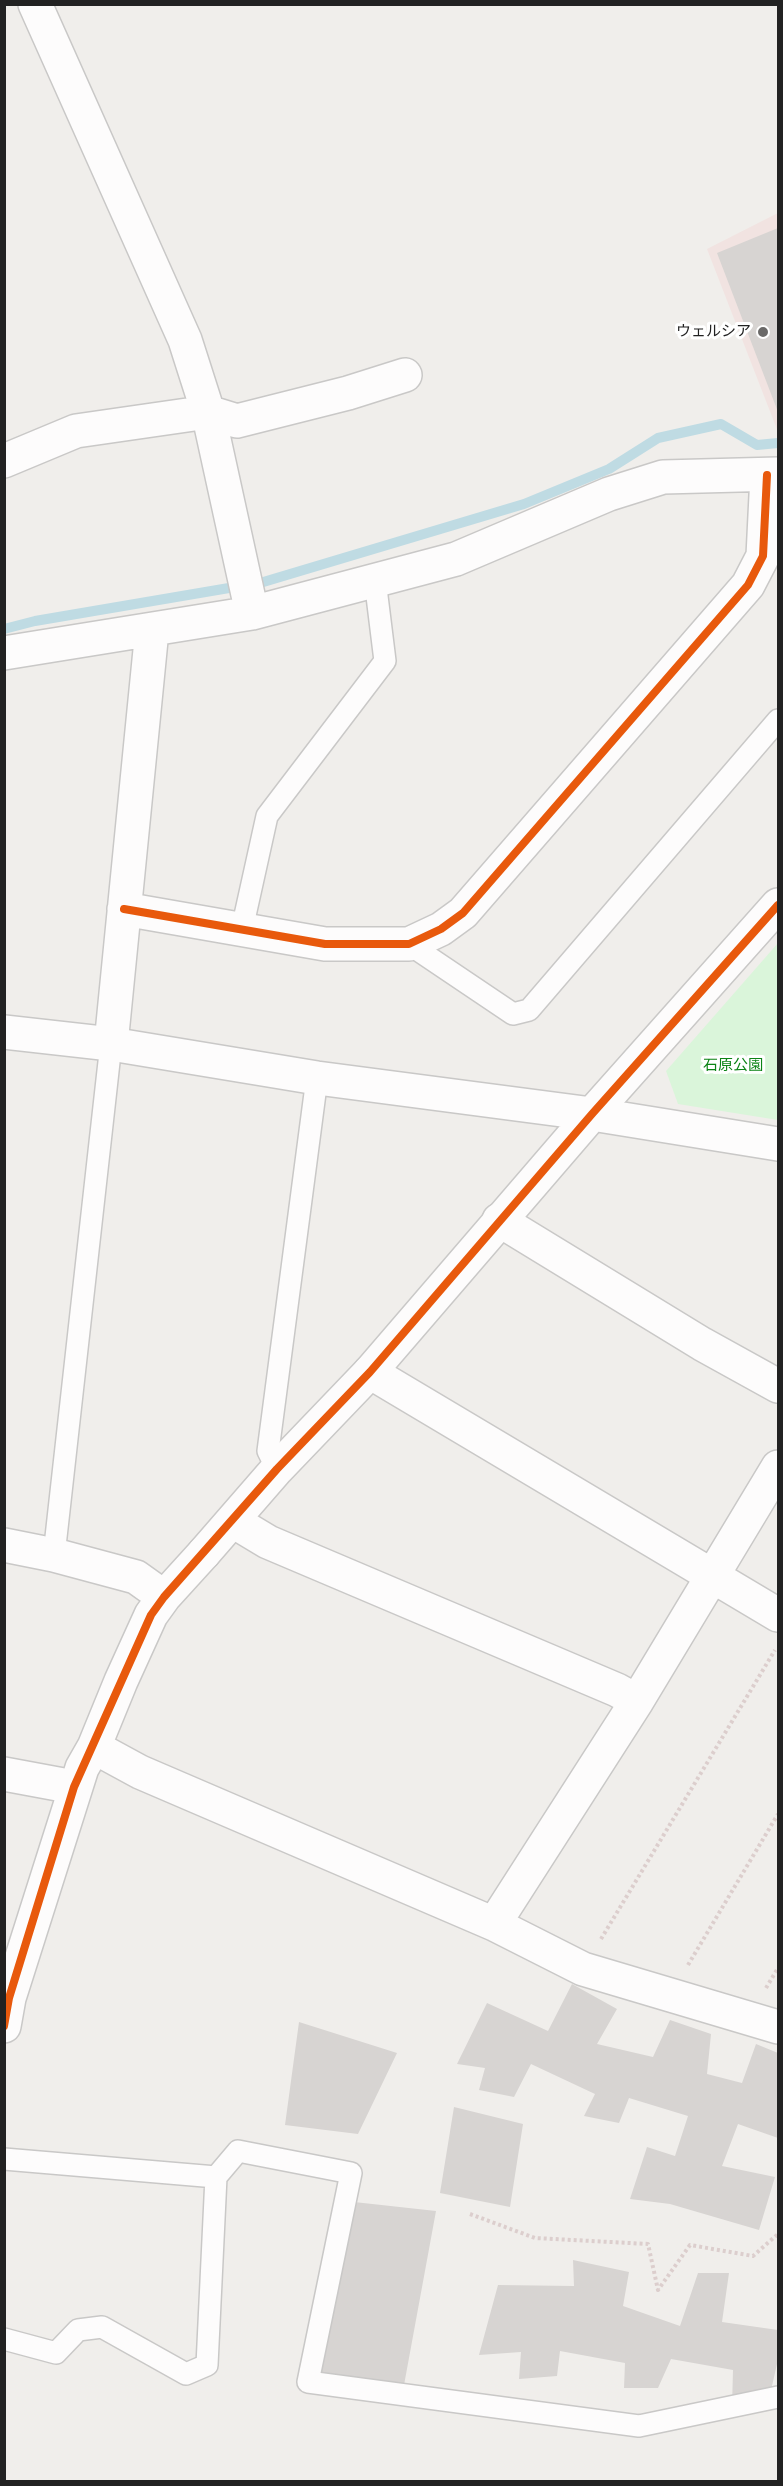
<!DOCTYPE html>
<html>
<head>
<meta charset="utf-8">
<style>
  body { margin:0 }
  #map { position:relative; width:783px; height:2486px; overflow:hidden; background:#f0eeeb; font-family:Manrope,sans-serif }
  canvas { display:block }
  .frame { position:absolute; inset:0; border:6px solid #222; pointer-events:none }
</style>
</head>
<body>
<div id="map">
<canvas width="783" height="2486"></canvas>
<div class="frame"></div>
</div>
<script>
const c = document.querySelector('canvas').getContext('2d');
c.lineJoin = 'round';
function paint(path, color) {
  c.fillStyle = color;
  c.fill(path, 'evenodd');
}
function poly(rows) {
  const path = new Path2D();
  for (const r of rows) {
    path.moveTo(r[0], r[1]);
    for (let i = 2; i < r.length; i += 2) path.lineTo(r[i], r[i + 1]);
  }
  return path;
}
function stroke(path, color, width, dash) {
  c.strokeStyle = color;
  c.lineWidth = width;
  c.lineCap = dash ? 'butt' : 'round';
  c.setLineDash(dash || []);
  c.stroke(path);
}
function write(font, color, halo, rows, align = 'center') {
  c.font = font + ' Manrope,"Noto Sans JP",sans-serif';
  c.lineWidth = 6;
  c.setLineDash([]);
  c.textBaseline = 'middle';
  c.strokeStyle = halo;
  c.fillStyle = color;
  for (const [text, x, y, turn = 0] of rows) {
    c.save();
    c.translate(x, y);
    c.rotate((+turn || 0) * Math.PI / 180);
    c.textAlign = isNaN(turn) ? turn : align;
    if (halo) c.strokeText(text, 0, 0);
    c.fillText(text, 0, 0);
    c.restore();
  }
}
paint(poly([
  [778,213,778,432,707,249]
]), '#f1e3e1');
paint(poly([
  [778,943,778,1120,678,1104,666,1071]
]), '#daf5da');
stroke(poly([
  [260,583,524,504,609,469,658,438,721,424,757,445,778,443],
  [4,629,35,621,229,588]
]), '#bfdbe3', 10);
paint(poly([
  [778,228,778,412,717,253],
  [572,1984,617,2009,597,2044,653,2057,670,2020,711,2034,707,2074,742,2083,756,2044,778,2053,778,2138,738,2124,722,2166,775,2177,759,2230,670,2204,630,2199,647,2147,675,2156,688,2116,629,2098,619,2123,584,2116,595,2094,531,2064,514,2097,479,2090,485,2068,457,2064,487,2003,548,2031],
  [299,2022,397,2053,358,2134,285,2125],
  [454,2107,523,2124,510,2207,440,2193],
  [345,2201,436,2211,402,2396,308,2382],
  [573,2260,629,2272,623,2306,680,2326,698,2273,729,2273,722,2322,778,2330,778,2366,777,2364,769,2399,732,2407,733,2370,671,2359,658,2388,624,2388,625,2363,560,2351,557,2376,519,2379,521,2352,479,2355,498,2285,574,2286]
]), '#d7d4d2');
const service = poly([
  [242,929,267,816,385,661,375,580],
  [409,944,513,1014,529,1010,778,720],
  [277,1469,268,1451,317,1078],
  [54,1555,111,1044],
  [4,2159,216,2177,207,2365,186,2374,102,2327,78,2330,56,2353,4,2339],
  [216,2177,238,2151,351,2173,308,2382,639,2426,778,2397]
]);
const minor = poly([
  [35,4,185,340,208,412,252,613],
  [4,461,76,431,208,412,237,421,348,393,405,375],
  [4,653,252,613,456,559,609,494,663,477,778,474],
  [124,909,325,944,409,944,441,929,463,913,748,585,763,556,767,475],
  [111,1044,152,630],
  [499,1220,702,1344,778,1386],
  [370,1372,778,1615],
  [233,1521,268,1542,617,1690,637,1701],
  [4,1545,54,1555,136,1577,164,1597],
  [94,1747,140,1772,494,1924,583,1969,778,2027],
  [4,1774,74,1787],
  [494,1924,637,1701,778,1467],
  [4,2026,9,1998,82,1768,94,1747,121,1681,151,1615,164,1597,204,1553]
]);
const tertiary = poly([
  [4,1032,111,1044,317,1078,592,1114,778,1144],
  [204,1553,277,1469,370,1372,592,1114,778,905]
]);
stroke(service, '#c9c8c7', 24);
stroke(minor, '#c9c8c7', 36);
stroke(tertiary, '#c9c8c7', 36);
stroke(poly([
  [601,1939,775,1650],
  [688,1965,778,1814],
  [766,1988,778,1968],
  [470,2214,535,2238,648,2244,658,2290,690,2245,753,2256,778,2234]
]), '#dccecd', 4, [3, 3]);
stroke(service, '#fdfcfc', 21);
stroke(minor, '#fdfcfc', 33);
stroke(tertiary, '#fdfcfc', 33);
stroke(poly([
  [124,909,325,944,409,944,441,929,463,913,748,585,763,556,767,475],
  [4,2026,9,1998,74,1787,151,1615,164,1597,277,1469,370,1372,592,1114,778,905]
]), '#e8590c', 8);
for (const [x, y, r, color] of [
  [763,332,6,"#6a6968"]
]) {
  const dot = new Path2D();
  dot.arc(x, y, r, 0, 2 * Math.PI);
  c.fillStyle = color;
  c.fill(dot);
  stroke(dot, '#fff', 2);
}
write('15px', '#222', '#fff', [
  ["ウェルシア",751,332]
], 'right');
write('15px', '#0c8416', '#fff', [
  ["石原公園",733,1066]
]);
</script>
</body>
</html>
